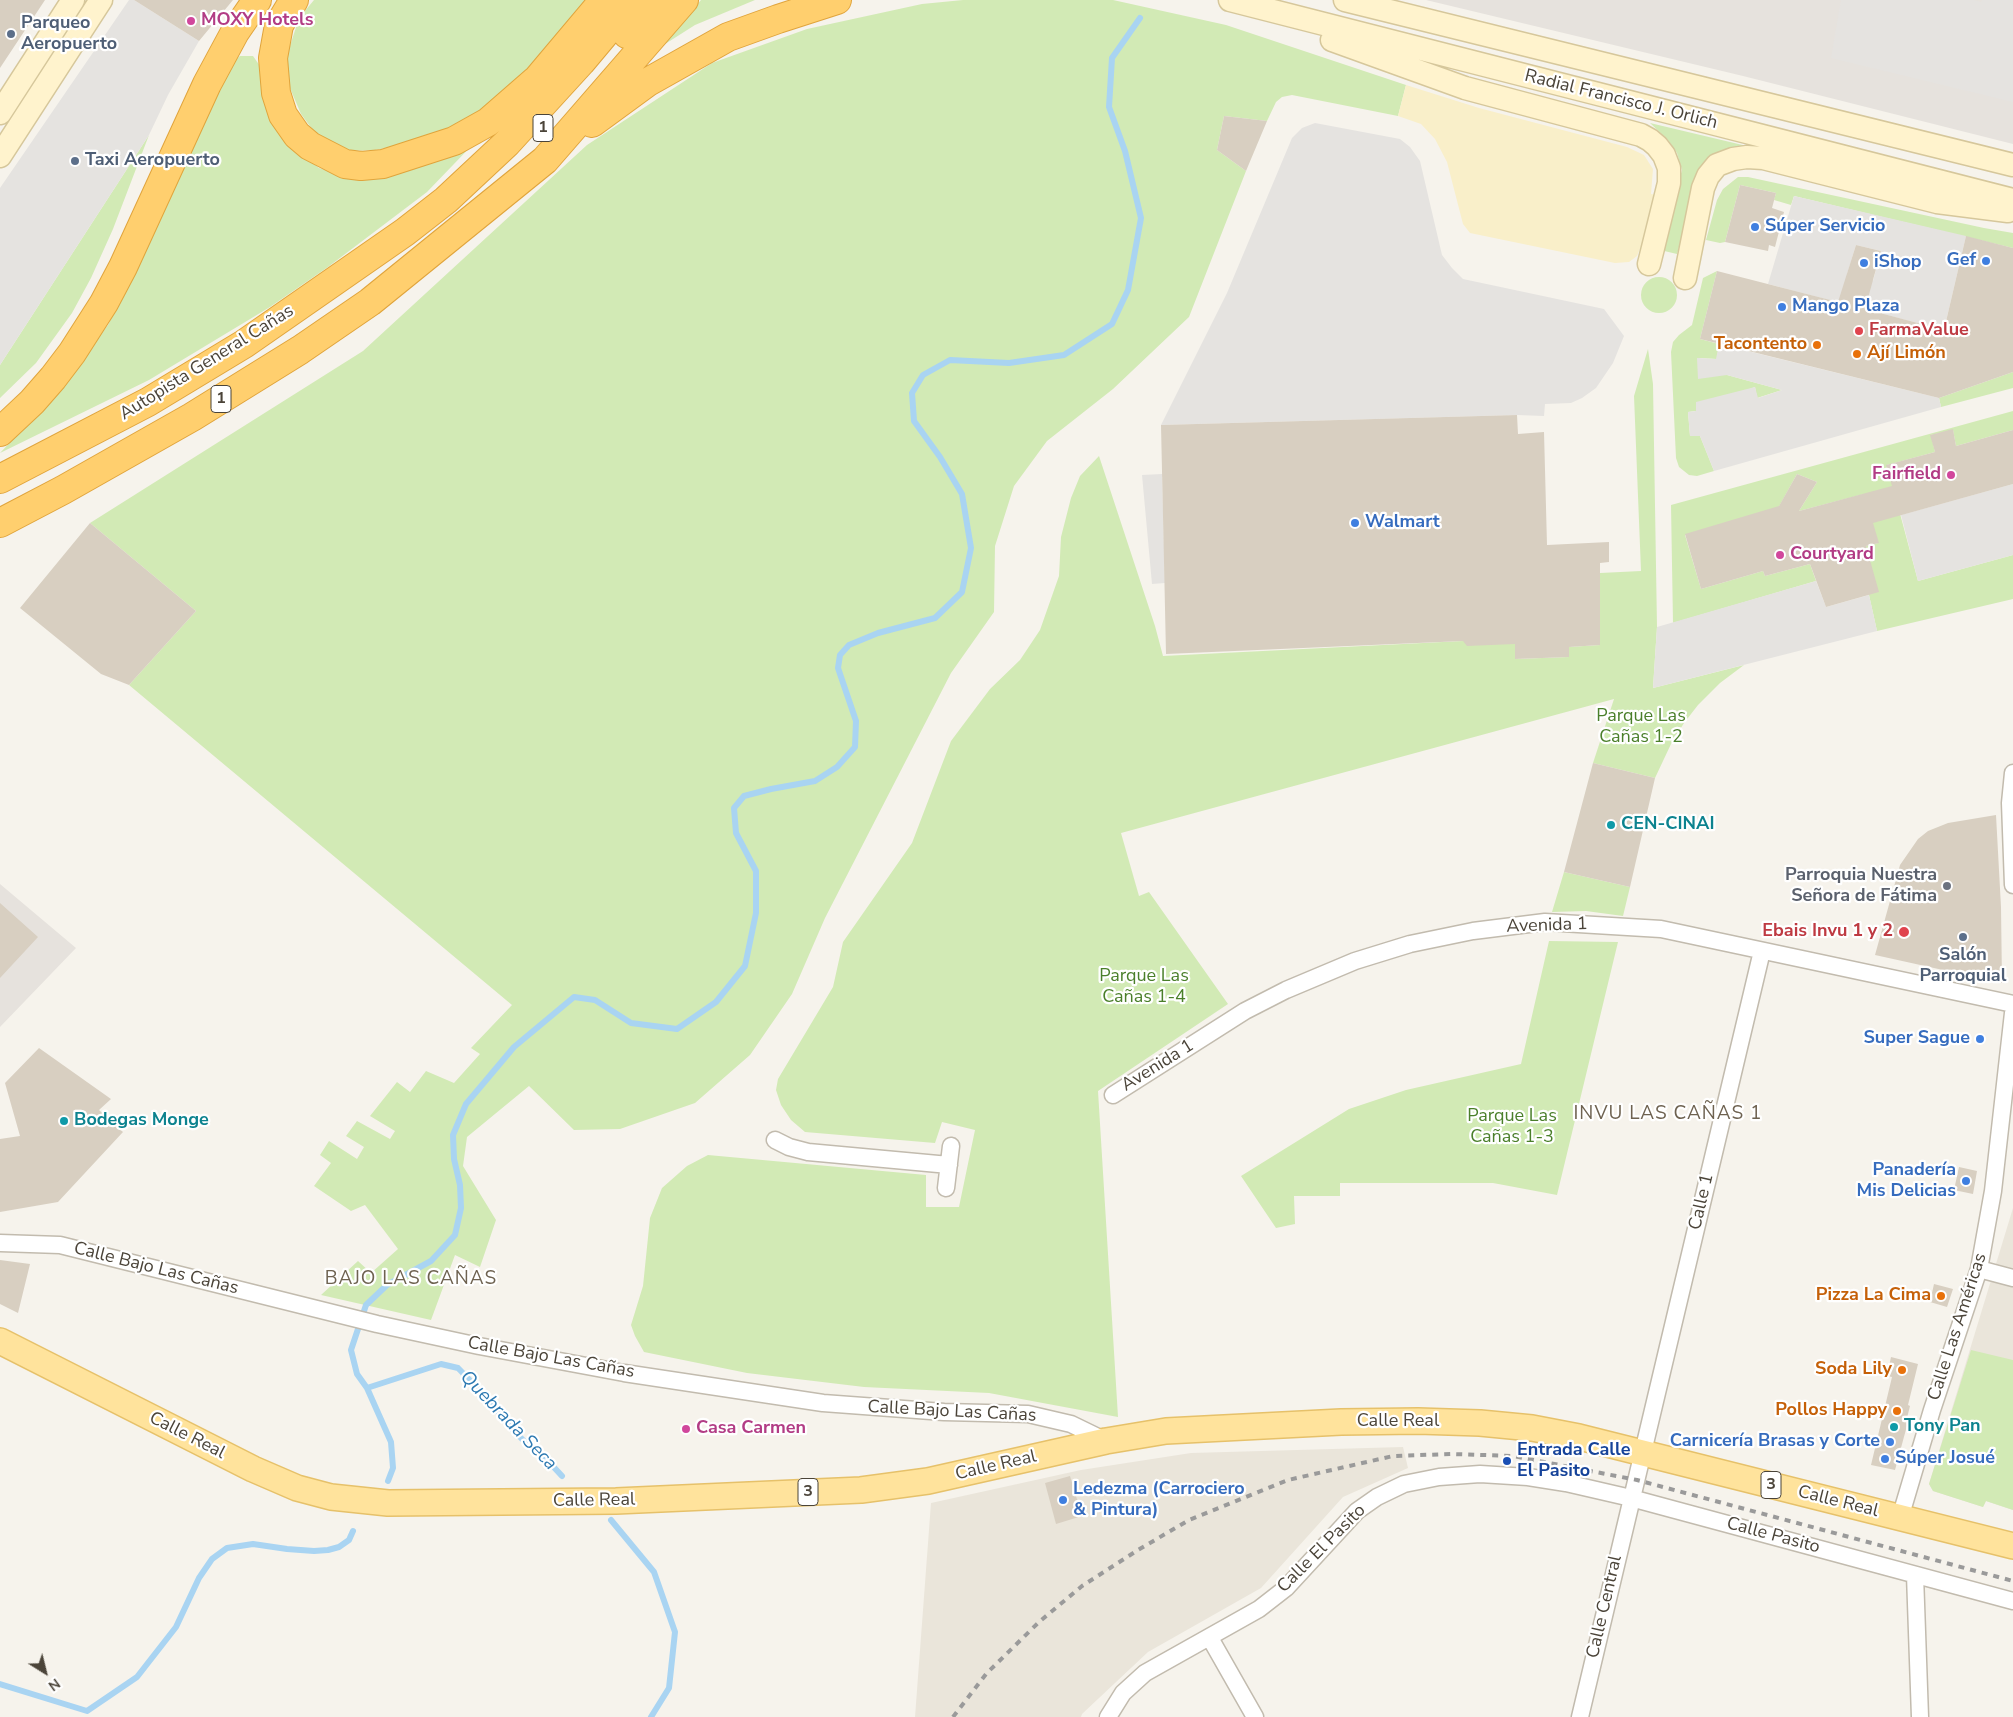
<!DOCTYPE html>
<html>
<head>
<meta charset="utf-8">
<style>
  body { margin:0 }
  #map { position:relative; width:2013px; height:1717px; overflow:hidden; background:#f6f3ec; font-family:"Nunito Sans",sans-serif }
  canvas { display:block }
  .north { position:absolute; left:20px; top:1647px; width:50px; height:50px; -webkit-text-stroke:4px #fff; paint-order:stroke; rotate:144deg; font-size:14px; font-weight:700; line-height:20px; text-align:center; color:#4b4439 }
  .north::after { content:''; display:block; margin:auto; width:18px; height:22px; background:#4b4439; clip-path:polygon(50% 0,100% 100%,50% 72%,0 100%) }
</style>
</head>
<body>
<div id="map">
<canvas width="2013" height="1717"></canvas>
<div class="north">N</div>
</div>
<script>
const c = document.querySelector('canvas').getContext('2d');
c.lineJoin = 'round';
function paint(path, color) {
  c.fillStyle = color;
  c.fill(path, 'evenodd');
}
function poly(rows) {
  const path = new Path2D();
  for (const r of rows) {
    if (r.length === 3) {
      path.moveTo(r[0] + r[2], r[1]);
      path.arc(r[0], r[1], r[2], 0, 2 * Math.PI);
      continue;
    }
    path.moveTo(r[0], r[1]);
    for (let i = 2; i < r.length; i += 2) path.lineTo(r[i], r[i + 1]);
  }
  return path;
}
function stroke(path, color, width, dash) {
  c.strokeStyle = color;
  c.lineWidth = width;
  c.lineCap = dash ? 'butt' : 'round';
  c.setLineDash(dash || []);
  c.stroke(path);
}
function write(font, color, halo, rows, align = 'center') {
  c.font = font + ' "Nunito Sans",sans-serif';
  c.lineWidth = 4.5;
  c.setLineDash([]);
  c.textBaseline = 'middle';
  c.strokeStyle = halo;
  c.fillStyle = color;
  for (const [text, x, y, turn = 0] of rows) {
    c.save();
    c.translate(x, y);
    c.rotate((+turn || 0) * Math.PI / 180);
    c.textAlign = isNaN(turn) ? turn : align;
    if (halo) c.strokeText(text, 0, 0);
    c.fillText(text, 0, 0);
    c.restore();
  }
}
paint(poly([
  [2013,1208,2013,1510,1986,1501,1983,1507,1933,1491,1929,1484],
  [1403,1447,1408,1468,1343,1497,1261,1588,1148,1652,1082,1714,1081,1717,915,1717,931,1503,1081,1470,1191,1453]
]), '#eae5da');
paint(poly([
  [1426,0,2013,0,2013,144,1743,76],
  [0,884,76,948,0,1027]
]), '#e6e2dd');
paint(poly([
  [314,0,589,0,496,103,475,116,442,131,403,145,375,150,347,151,332,145,315,133,301,114,287,81,288,52,299,18],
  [701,0,755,0,695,25,662,46],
  [963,0,1113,0,1226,25,1406,85,1398,116,1292,95,1282,97,1276,102,1267,121,1224,116,1217,150,1246,171,1189,317,1113,389,1047,441,1014,486,995,546,994,612,951,673,825,918,792,994,750,1055,695,1103,620,1129,574,1130,529,1086,467,1137,463,1166,496,1220,480,1267,455,1255,431,1320,321,1295,358,1261,371,1273,398,1249,365,1205,351,1211,314,1186,331,1163,320,1155,329,1141,357,1159,364,1147,346,1136,357,1121,390,1139,395,1131,370,1116,397,1082,410,1092,426,1071,454,1083,480,1054,471,1048,512,1005,129,685,196,611,90,523,363,351,587,145,712,63,807,29,922,4],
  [240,56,253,56,260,66,281,135,300,153,319,168,343,176,479,138,427,192,328,267,270,307,149,380,0,453,52,398,108,325,230,64],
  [1650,123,1751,147,1699,177,1677,254,1660,250,1682,170,1677,153,1668,140],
  [149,135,113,229,91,278,72,313,36,363,0,398,0,365],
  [1738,177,1748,177,1984,228,2013,233,2013,248,1794,196,1791,205,1774,200,1776,193,1740,185,1725,242,1720,243,1706,240,1717,200,1723,189],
  [1717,271,1700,339,1719,344,1717,359,1698,358,1727,375,1782,390,1757,398,1755,387,1696,411,1688,412,1690,436,1700,436,1714,471,1697,476,1689,475,1679,467,1676,458,1671,352,1673,342,1679,335,1692,325,1703,278],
  [1659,295,18],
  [1648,349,1653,384,1657,627,1653,688,1744,665,1720,683,1698,705,1684,723,1671,744,1655,778,1593,763,1614,699,1121,833,1139,896,1149,892,1228,1004,1098,1091,1118,1417,989,1393,864,1387,747,1373,644,1352,635,1336,631,1325,643,1286,650,1218,662,1188,687,1166,708,1155,926,1175,926,1207,959,1207,975,1130,942,1122,935,1143,805,1132,791,1120,781,1105,776,1090,778,1079,833,987,843,942,912,843,951,741,990,689,1020,660,1040,630,1059,576,1061,537,1071,498,1080,476,1099,456,1155,626,1163,656,1463,641,1515,643,1515,659,1569,657,1569,647,1600,645,1600,573,1641,571,1634,396],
  [2013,372,2013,388,1941,407,1939,398],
  [2013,411,2013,430,1956,446,1953,430,1931,435,1935,452,1887,465,1918,581,2013,555,2013,599,1877,631,1869,595,1866,546,1878,543,1864,494,1799,511,1817,482,1797,474,1771,521,1685,535,1701,589,1763,571,1765,576,1810,564,1816,581,1673,623,1671,505],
  [1564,872,1630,887,1623,916,1586,911,1552,912],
  [1549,941,1618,942,1557,1195,1493,1183,1340,1183,1340,1196,1294,1196,1295,1224,1276,1228,1241,1176,1349,1109,1406,1090,1521,1064],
  [1971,1350,2013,1360,2013,1510,1986,1501,1983,1507,1933,1491,1929,1484]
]), '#d2eab5');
paint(poly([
  [1406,85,1479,108,1627,147,1644,155,1653,169,1651,194,1656,195,1646,234,1637,256,1629,262,1615,263,1470,233,1463,224,1447,162,1435,139,1421,124,1398,116]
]), '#f9efc9');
paint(poly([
  [129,0,134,0,199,41,168,95,149,135,0,365,0,188],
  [1841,0,1974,0,1981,2,1982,0,2013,0,2013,102,1831,58],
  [1315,123,1400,139,1410,147,1420,161,1442,255,1452,268,1463,279,1604,309,1624,336,1613,363,1596,388,1582,398,1571,403,1545,404,1544,416,1517,415,1161,425,1227,293,1292,138,1302,128],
  [1794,196,1966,236,1944,330,1768,284],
  [1856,245,1881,251,1873,281,1847,274],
  [1719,344,1939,398,1941,407,1714,471,1700,436,1690,436,1688,412,1696,411,1696,402,1755,387,1758,398,1782,390,1727,375,1698,379,1697,358,1716,359],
  [1162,474,1165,583,1152,584,1142,475],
  [2013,484,2013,555,1918,581,1901,515],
  [1816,581,1826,607,1869,595,1877,631,1653,688,1657,627]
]), '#e5e3e0');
stroke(poly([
  [367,1388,441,1364,458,1368,489,1400,509,1426,529,1446,549,1462,562,1476],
  [388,1481,393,1468,391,1442,367,1388,357,1374,351,1350,366,1305,387,1285,431,1261,455,1235,461,1208,460,1185,454,1159,453,1135,466,1104,514,1047,574,997,595,1000,631,1023,677,1029,716,1002,745,966,756,913,756,871,736,833,734,808,744,796,771,789,815,781,837,767,855,747,856,721,838,668,840,655,849,645,878,633,935,618,962,592,971,548,962,494,940,457,914,421,912,393,923,375,950,360,1009,363,1064,355,1112,324,1128,290,1141,218,1125,151,1109,107,1112,58,1140,18],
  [611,1520,654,1572,675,1632,669,1688,651,1717],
  [0,1684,87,1711,137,1677,176,1627,199,1578,212,1559,227,1548,253,1544,287,1549,314,1551,328,1550,339,1547,349,1540,353,1531]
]), '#a9d4f2', 6);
paint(poly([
  [0,0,45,0,0,68],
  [134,0,233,0,199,41],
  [1224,116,1267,121,1246,171,1217,150],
  [1740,185,1776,193,1772,208,1784,212,1775,247,1769,245,1768,251,1725,242],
  [1966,236,2013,248,2013,372,1939,398,1700,339,1717,271,1838,302,1856,245,1881,251,1865,309,1944,330],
  [1517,415,1518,434,1544,432,1547,545,1609,542,1609,562,1600,563,1600,645,1569,647,1569,657,1515,659,1515,644,1467,646,1463,641,1166,654,1161,425],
  [1953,429,1956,446,2013,430,2013,484,1873,523,1879,543,1866,546,1879,592,1826,607,1810,564,1765,576,1763,571,1701,589,1685,534,1779,506,1797,474,1817,482,1799,511,1892,486,1886,465,1935,452,1930,435],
  [90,523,196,611,129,685,101,674,20,608],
  [1593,763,1655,778,1630,887,1564,872],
  [1996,815,2001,907,2002,983,1875,955,1900,865,1918,839,1928,831,1948,823],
  [0,903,38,937,0,978],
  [39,1048,111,1099,99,1110,123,1132,58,1202,0,1212,0,1139,20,1136,5,1083],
  [1959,1167,1977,1171,1973,1194,1954,1190],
  [0,1260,30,1264,18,1313,0,1304],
  [1934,1284,1953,1289,1947,1307,1930,1302],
  [1891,1357,1918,1364,1908,1405,1910,1406,1906,1422,1908,1422,1895,1470,1871,1465,1892,1377,1887,1376],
  [1070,1476,1082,1516,1056,1524,1045,1483]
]), '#d8cfc1');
const street = poly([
  [2013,773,2010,803,2013,885],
  [1113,1095,1245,1011,1286,990,1355,961,1410,944,1473,931,1545,922,1661,929,2013,1004],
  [775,1140,789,1147,808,1152,949,1165],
  [946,1188,951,1146],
  [0,1243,60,1245,377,1324,479,1346,624,1373,823,1403,944,1412,1028,1414,1071,1424,1106,1441],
  [1979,1269,2013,1278],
  [1900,1518,1932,1410,1979,1269,1993,1191,2013,1013],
  [1915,1575,1920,1717],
  [1210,1638,1255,1717],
  [1108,1717,1123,1693,1145,1673,1259,1609,1286,1588,1357,1511,1377,1497,1404,1484,1439,1477,1480,1474,1528,1477,1566,1483,1631,1498,2013,1601],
  [1580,1717,1762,951]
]);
const secondary = poly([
  [1230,0,2013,200],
  [1345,0,2013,165],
  [1332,40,1465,88,1641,135,1650,140,1657,146,1664,155,1669,168,1669,183,1649,264],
  [0,113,73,0],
  [0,156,101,0],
  [1685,278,1703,188,1708,176,1717,165,1733,159,1747,157,1763,158,1937,202,2008,211]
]);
const primary = poly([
  [0,1341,253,1469,297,1488,331,1497,388,1503,616,1501,861,1490,928,1481,1106,1441,1166,1431,1341,1422,1418,1421,1480,1423,1532,1428,1579,1437,2013,1546]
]);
const highway = poly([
  [294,0,279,25,273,58,276,93,283,115,297,135,310,146,345,164,361,166,383,164,454,141,488,122,535,81],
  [627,34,656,0],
  [524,95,604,0],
  [592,123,648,82,728,37,778,19,837,0],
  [0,432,32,402,53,378,72,353,104,303,123,267,207,84,235,32,257,0],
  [0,479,148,402,244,344,405,232,446,200,507,143,581,62,633,0],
  [0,523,63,490,192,417,300,350,370,302,545,160,684,0]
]);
stroke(street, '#c2bbae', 19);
stroke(secondary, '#d6c79b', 25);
stroke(primary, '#e6c16a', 28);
stroke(highway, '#e0a43c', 30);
stroke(street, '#fff', 16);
stroke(secondary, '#fff3cd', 22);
stroke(primary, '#ffe39c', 25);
stroke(highway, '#ffcf6e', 28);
stroke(poly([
  [953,1717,986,1674,1039,1622,1082,1586,1138,1550,1189,1520,1288,1480,1393,1456,1452,1454,1513,1456,1637,1480,2013,1581]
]), '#9a9a9a', 4, [6, 6]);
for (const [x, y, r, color] of [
  [191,21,5,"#d1479c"],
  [11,34,5,"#5c6f8a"],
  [75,161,5,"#5c6f8a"],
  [1755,227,5,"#3f7fe0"],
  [1986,261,5,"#3f7fe0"],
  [1864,263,5,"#3f7fe0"],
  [1782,307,5,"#3f7fe0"],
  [1859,331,5,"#e0444e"],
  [1817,345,5,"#e8710a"],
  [1857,354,5,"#e8710a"],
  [1951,475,5,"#d1479c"],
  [1355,523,5,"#3f7fe0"],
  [1780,555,5,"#d1479c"],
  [1611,825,5,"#0f9aa8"],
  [1947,886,5,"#6b7280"],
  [1904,932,6,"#e0444e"],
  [1963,937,5,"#5c6f8a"],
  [1980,1039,5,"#3f7fe0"],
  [64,1121,5,"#0f9aa8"],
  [1966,1181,5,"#3f7fe0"],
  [1941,1296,5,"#e8710a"],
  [1902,1370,5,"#e8710a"],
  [1897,1411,5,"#e8710a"],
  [1894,1427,5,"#0f9aa8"],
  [686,1429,5,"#d1479c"],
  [1890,1442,5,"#3f7fe0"],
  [1885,1459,5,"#3f7fe0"],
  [1507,1461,5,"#1a4fb4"],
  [1063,1500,5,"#3f7fe0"]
]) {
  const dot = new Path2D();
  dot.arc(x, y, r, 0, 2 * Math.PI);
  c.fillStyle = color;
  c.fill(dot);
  stroke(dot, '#fff', 2);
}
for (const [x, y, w] of [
  [543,128,20],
  [221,399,20],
  [1771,1485,20],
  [808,1492,20]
]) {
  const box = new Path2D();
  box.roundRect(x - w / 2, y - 13.5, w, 27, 4);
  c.fillStyle = '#fff';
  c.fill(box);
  stroke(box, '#4b4439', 1);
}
write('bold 16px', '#4b4439', null, [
  ["1",543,128],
  ["1",221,399],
  ["3",1771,1485],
  ["3",808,1492]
]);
write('bold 18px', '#b23c85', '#fff', [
  ["MOXY Hotels",201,21],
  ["Fairfield",1941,475,"right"],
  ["Courtyard",1790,555],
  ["Casa Carmen",696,1429]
], 'left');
write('bold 18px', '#4e5e75', '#fff', [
  ["Parqueo",21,24],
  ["Aeropuerto",21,45],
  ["Taxi Aeropuerto",85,161],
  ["Salón",1963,956,"center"],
  ["Parroquial",1963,977,"center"]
], 'left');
write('18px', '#4b4439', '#fff', [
  ["Radial Francisco J. Orlich",1621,100,14],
  ["Autopista General Cañas",207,363,-32],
  ["Avenida 1",1547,926,-2],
  ["Avenida 1",1158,1066,-32],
  ["Calle 1",1702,1202,-77],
  ["Calle Bajo Las Cañas",156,1269,14],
  ["Calle Las Américas",1958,1327,-72],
  ["Calle Bajo Las Cañas",551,1358,10],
  ["Calle Bajo Las Cañas",952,1412,3],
  ["Calle Real",1398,1422],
  ["Calle Real",187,1436,27],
  ["Calle Real",996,1466,-13],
  ["Calle Real",594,1501,-1],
  ["Calle Real",1838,1502,14],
  ["Calle Pasito",1773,1536,15],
  ["Calle El Pasito",1322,1549,-45],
  ["Calle Central",1605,1607,-77]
]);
write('bold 18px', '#366cbe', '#fff', [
  ["Súper Servicio",1765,227],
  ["Gef",1976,261,"right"],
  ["iShop",1874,263],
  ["Mango Plaza",1792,307],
  ["Walmart",1365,523],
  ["Super Sague",1970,1039,"right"],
  ["Panadería",1956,1171,"right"],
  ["Mis Delicias",1956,1192,"right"],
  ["Carnicería Brasas y Corte",1880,1442,"right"],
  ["Súper Josué",1895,1459],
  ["Ledezma (Carrociero",1073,1490],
  ["& Pintura)",1073,1511]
], 'left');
write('bold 18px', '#be3a42', '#fff', [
  ["FarmaValue",1869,331],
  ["Ebais Invu 1 y 2",1893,932,"right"]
], 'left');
write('bold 18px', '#c56008', '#fff', [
  ["Tacontento",1807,345],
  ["Ají Limón",1867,354,"left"],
  ["Pizza La Cima",1931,1296],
  ["Soda Lily",1892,1370],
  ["Pollos Happy",1887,1411]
], 'right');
write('18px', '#4a7f2a', '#fff', [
  ["Parque Las",1641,717],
  ["Cañas 1-2",1641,738],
  ["Parque Las",1144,977],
  ["Cañas 1-4",1144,998],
  ["Parque Las",1512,1117],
  ["Cañas 1-3",1512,1138]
]);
write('bold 18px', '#0d838f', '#fff', [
  ["CEN-CINAI",1621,825],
  ["Bodegas Monge",74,1121],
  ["Tony Pan",1904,1427]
], 'left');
write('bold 18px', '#5b616d', '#fff', [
  ["Parroquia Nuestra",1937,876],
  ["Señora de Fátima",1937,897]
], 'right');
write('bold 18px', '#164399', '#fff', [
  ["Entrada Calle",1517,1451],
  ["El Pasito",1517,1472]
], 'left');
c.letterSpacing = '1px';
write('19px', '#6e6250', '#fff', [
  ["INVU LAS CAÑAS 1",1668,1114],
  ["BAJO LAS CAÑAS",411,1279]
]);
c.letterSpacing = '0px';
write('italic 19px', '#2e7ab2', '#fff', [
  ["Quebrada Seca",508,1421,46]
]);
</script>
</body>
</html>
